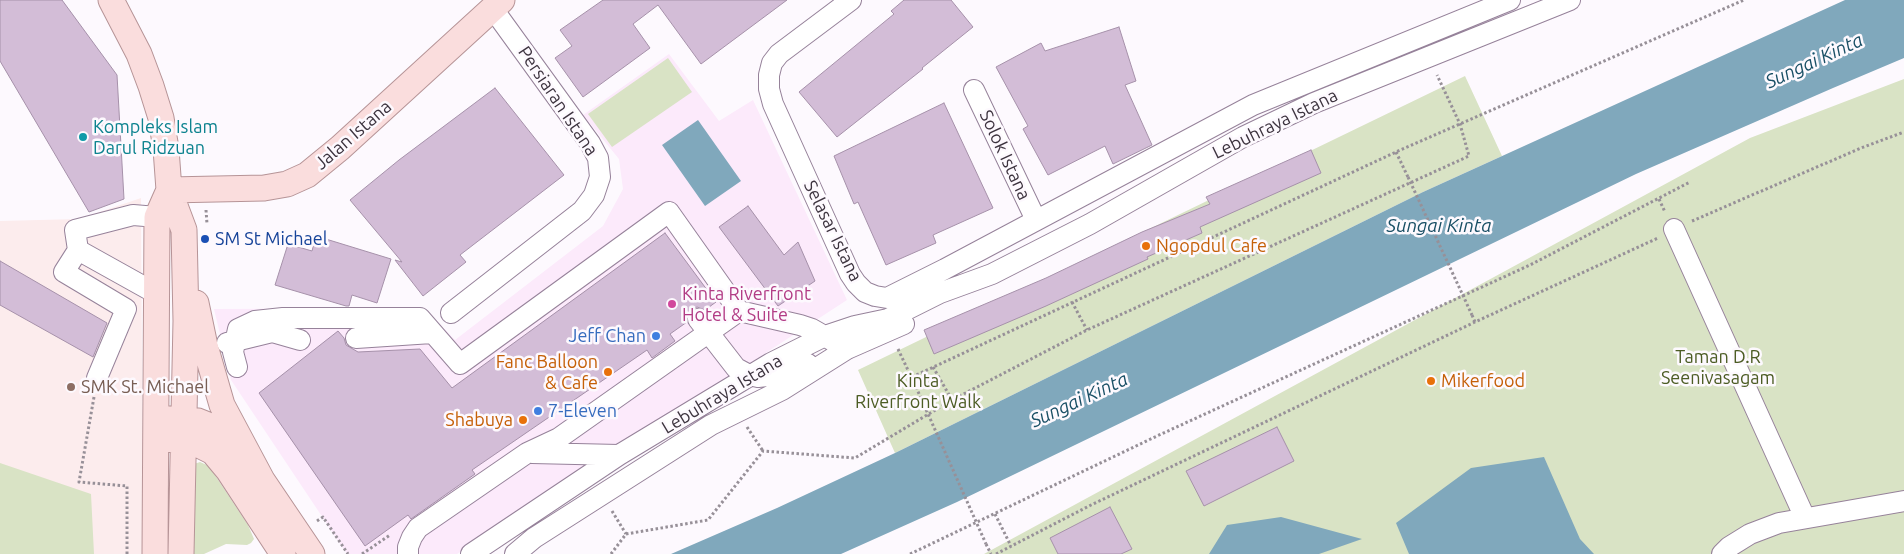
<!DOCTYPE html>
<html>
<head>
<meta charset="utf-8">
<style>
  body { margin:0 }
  canvas { display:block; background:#fdf9fe }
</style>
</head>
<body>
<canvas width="1904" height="554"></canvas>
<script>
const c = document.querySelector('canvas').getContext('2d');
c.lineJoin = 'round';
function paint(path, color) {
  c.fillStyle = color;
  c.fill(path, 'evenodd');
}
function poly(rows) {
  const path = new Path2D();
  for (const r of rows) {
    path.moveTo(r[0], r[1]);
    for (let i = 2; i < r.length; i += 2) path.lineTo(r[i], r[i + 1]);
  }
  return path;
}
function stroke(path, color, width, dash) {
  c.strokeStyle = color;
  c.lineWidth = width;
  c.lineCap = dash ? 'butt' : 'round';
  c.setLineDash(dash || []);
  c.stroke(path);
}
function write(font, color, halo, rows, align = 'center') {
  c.font = font + ' Ubuntu,sans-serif';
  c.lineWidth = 5;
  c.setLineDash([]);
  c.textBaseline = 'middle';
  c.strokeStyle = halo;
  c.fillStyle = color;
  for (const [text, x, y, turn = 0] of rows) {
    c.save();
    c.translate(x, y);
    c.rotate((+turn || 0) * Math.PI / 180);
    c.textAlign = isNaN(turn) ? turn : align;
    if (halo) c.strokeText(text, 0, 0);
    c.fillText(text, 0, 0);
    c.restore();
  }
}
paint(poly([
  [669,54,719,121,753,100,847,300,457,554,347,554,231,380,214,309,424,308,455,340,603,226,623,189,619,159,583,115]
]), '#fceafb');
paint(poly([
  [141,198,143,554,0,554,0,221,79,219]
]), '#fceced');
paint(poly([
  [668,58,692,92,612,147,588,114],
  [1465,76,1502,156,1423,192,895,453,858,370],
  [1904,79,1904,554,984,554,1750,138],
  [200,462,209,466,248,525,254,539,251,543,247,545,226,544,204,554,192,554,194,464],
  [0,463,91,494,94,554,0,554]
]), '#d9e3c5');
paint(poly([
  [1845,0,1904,0,1904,58,1833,88,1636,174,957,502,841,554,671,554,777,508,895,453,1423,192],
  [698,120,741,181,705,206,662,145],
  [1544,457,1580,539,1594,554,1409,554,1396,523,1471,468],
  [1281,517,1362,539,1319,554,1209,554,1227,525]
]), '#80a8bc');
const building = poly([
  [0,0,62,0,117,75,124,199,89,212,0,61,0,0],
  [603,0,787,0,701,64,658,5,633,24,650,48,583,97,555,58,572,46,560,30,603,0],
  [904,0,951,0,973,27,922,68,923,69,837,137,799,92,894,14,891,11,904,0],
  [1119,27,1136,81,1125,85,1152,145,1113,164,1105,146,1048,175,1023,129,1028,126,996,67,1041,43,1045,51,1119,27],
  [495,88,564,175,460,255,466,262,423,296,395,260,402,262,350,200,399,160,495,88],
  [944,103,993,208,933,235,936,243,886,265,858,202,854,204,834,156,944,103],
  [1311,150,1321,173,1200,227,1202,233,1147,257,1148,259,1046,306,934,354,924,330,1046,278,1142,232,1210,204,1206,197,1311,150],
  [748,206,784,255,798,242,815,281,778,306,719,227,748,206],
  [665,233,716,302,705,310,697,307,690,310,687,315,687,322,670,334,675,341,652,358,647,350,472,470,475,474,411,519,408,515,365,546,259,393,338,331,344,338,346,345,358,352,420,349,452,388,665,233],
  [316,236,391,259,377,303,352,295,349,306,346,306,275,285,288,244,312,251,316,236],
  [0,261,107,323,93,357,0,305,0,261],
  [1277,427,1294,461,1204,506,1186,471,1277,427],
  [1110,507,1132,549,1121,554,1058,554,1050,538,1110,507]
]);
paint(building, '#d3bdd7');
stroke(building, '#a691aa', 1);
const minor = poly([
  [851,0,779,54,772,63,769,75,769,89,773,104,850,274,856,283,865,292,875,296,887,298,945,269,1253,105,1510,0],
  [974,90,1036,220],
  [157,217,133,215,75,230,78,250,157,294],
  [1674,229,1805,518],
  [78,250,64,272,126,309,97,378],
  [451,313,582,211,594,195,600,177,598,158,590,143,493,9],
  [698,319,736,368,749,375,758,377,776,375,808,364],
  [356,338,432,333],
  [227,343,272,332,300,340],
  [237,367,233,352,238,329,255,321,283,318,420,318,460,364,669,212,739,311,800,325,812,329,847,349],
  [532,453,619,455],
  [408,554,408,547,412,537,418,528,527,453,559,438,739,311],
  [471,554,619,455,771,363,825,336,855,326,888,319,940,293,992,274,1090,224,1243,137,1314,103,1570,0],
  [515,554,534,538,711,425,782,390,847,349,904,324],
  [1722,554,1729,547,1750,534,1779,523,1904,501]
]);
const major = poly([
  [111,0,139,54,151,86,161,118,166,149,169,190,184,230,186,321,181,554],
  [169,190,264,188,287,184,307,175,340,148,502,0],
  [196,303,205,346,222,405,262,480],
  [169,419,198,421,218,429,227,436,262,480,312,554],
  [167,439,193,442,213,452,228,470,283,554],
  [155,554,157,217,169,190]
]);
stroke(minor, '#96829a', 22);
stroke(major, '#b69497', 27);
stroke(poly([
  [1396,152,1408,177],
  [1659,199,1665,212],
  [206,210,207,224],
  [1692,221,1861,148,1904,132],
  [1072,302,1087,330],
  [1472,315,1475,322],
  [898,349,916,387],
  [933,367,952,400],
  [912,377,1396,152,1744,0],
  [94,397,79,482,127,486,127,554],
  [747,427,763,451],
  [612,511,626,534],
  [995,514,1011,546],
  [317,521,323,517,348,554],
  [986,544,991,554],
  [362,554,390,535],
  [611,554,626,534,708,520,763,451,855,458,952,400,1087,330,1469,156,1460,124,1437,75],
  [910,554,1157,436,1530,265,1690,182],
  [996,554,1091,505,1475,322,1658,238]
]), '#979098', 3, [2.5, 2.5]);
stroke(minor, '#fff', 20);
stroke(major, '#fadddd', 25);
stroke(poly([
  [1408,177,1472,315],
  [916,387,986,544]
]), '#979098', 3, [2.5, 2.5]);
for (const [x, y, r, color] of [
  [83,137,5,"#0f9aa8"],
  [205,239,5,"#1a4fb4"],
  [1146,246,5,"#e8710a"],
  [672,304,5,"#d1479c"],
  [656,336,5,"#3f7fe0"],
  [608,372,5,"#e8710a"],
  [1431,381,5,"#e8710a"],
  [71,387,5,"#8d6e63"],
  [538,411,5,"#3f7fe0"],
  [523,420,5,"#e8710a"]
]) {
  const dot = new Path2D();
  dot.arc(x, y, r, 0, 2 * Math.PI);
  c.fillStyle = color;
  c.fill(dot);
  stroke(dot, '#fdf9fe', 2);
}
write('18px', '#3d343f', '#fdf9fe', [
  ["Persiaran Istana",558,101,56],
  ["Lebuhraya Istana",1275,124,-26],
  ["Jalan Istana",353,135,-41],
  ["Solok Istana",1005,155,65],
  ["Selasar Istana",833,231,64],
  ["Lebuhraya Istana",722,394,-31]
]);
write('18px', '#0d838f', '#fdf9fe', [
  ["Kompleks Islam",93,127],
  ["Darul Ridzuan",93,148]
], 'left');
write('18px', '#164399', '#fdf9fe', [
  ["SM St Michael",215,239]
], 'left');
write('18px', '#c56008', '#fdf9fe', [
  ["Ngopdul Cafe",1156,246],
  ["Fanc Balloon",598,362,"right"],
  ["& Cafe",598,383,"right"],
  ["Mikerfood",1441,381],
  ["Shabuya",513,420,"right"]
], 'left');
write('18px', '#b23c85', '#fdf9fe', [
  ["Kinta Riverfront",682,294],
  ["Hotel & Suite",682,315]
], 'left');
write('18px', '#366cbe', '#fdf9fe', [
  ["Jeff Chan",646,336],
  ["7-Eleven",548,411,"left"]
], 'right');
write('18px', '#4c5c24', '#fdf9fe', [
  ["Taman D.R",1718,357],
  ["Seenivasagam",1718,378],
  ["Kinta",918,381],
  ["Riverfront Walk",918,402]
]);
write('18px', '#785e54', '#fdf9fe', [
  ["SMK St. Michael",81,387]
], 'left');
write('italic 19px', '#194f65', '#fdf9fe', [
  ["Sungai Kinta",1814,61,-25],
  ["Sungai Kinta",1439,226],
  ["Sungai Kinta",1079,400,-25]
]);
</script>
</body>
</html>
